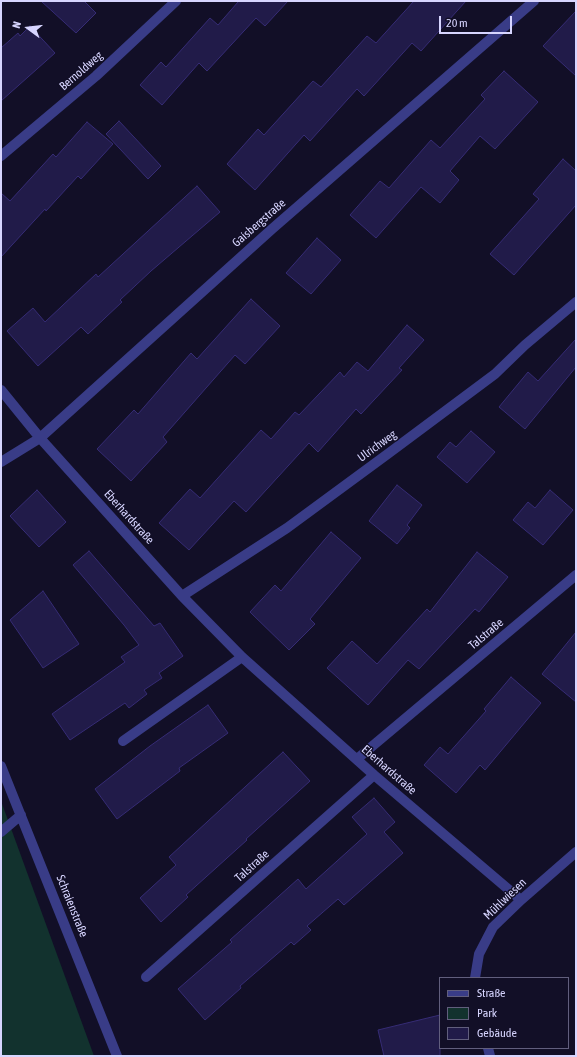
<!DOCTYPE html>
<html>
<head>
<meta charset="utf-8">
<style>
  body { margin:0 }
  #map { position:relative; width:577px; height:1057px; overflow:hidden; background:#120f27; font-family:"Asap Condensed",sans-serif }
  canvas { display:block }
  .frame { position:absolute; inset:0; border:2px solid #d7d5ff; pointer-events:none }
  .legend { position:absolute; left:439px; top:977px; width:130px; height:72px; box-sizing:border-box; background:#120f27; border:1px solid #615e7d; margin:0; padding:5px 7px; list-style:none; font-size:12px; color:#d7d5ff }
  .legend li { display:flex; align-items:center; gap:8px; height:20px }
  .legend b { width:20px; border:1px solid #615e7d }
  .north { position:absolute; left:8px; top:8px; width:40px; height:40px; -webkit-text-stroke:3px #120f27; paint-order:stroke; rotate:285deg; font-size:11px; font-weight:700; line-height:16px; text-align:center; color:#d7d5ff }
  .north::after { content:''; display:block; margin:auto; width:14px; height:18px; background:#d7d5ff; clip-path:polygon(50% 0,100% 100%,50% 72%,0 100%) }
  .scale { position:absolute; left:439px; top:16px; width:73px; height:18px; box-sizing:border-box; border:2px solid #d7d5ff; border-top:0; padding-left:5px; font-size:12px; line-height:14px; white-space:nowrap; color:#d7d5ff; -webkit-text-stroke:3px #120f27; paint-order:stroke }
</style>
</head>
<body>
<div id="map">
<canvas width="577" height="1057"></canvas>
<div class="frame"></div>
<ul class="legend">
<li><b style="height:5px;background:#393c87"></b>Straße</li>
<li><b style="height:11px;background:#12322e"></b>Park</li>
<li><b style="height:11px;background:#211b49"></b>Gebäude</li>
</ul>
<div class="north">N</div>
<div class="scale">20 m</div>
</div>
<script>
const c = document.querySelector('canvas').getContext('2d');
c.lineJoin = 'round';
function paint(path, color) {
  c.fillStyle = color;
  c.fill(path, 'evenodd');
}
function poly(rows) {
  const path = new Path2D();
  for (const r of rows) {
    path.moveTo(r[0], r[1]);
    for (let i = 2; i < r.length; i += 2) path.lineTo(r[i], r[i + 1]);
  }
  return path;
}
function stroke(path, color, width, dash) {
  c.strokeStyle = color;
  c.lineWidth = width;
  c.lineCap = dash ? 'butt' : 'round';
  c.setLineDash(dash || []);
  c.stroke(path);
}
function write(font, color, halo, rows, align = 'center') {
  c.font = font + ' "Asap Condensed",sans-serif';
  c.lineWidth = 3;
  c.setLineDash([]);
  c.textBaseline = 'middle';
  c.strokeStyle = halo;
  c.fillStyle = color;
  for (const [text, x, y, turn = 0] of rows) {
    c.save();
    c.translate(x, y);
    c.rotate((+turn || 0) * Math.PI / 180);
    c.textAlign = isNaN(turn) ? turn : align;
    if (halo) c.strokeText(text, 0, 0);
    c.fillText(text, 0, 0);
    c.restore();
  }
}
paint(poly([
  [1,801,94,1056,1,1056]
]), '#12322e');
const building = poly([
  [41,1,84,1,96,13,76,33,41,1],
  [237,1,288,1,265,26,256,18,207,71,199,63,162,105,140,85,161,62,166,67,210,18,218,25,238,2,237,1],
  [414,1,466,1,421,51,412,43,364,96,357,89,310,141,304,135,255,190,227,164,258,129,264,135,313,81,321,87,367,36,376,43,414,1],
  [576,11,576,76,543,46,576,11],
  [30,26,55,53,1,101,1,48,18,33,20,36,30,26],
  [504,71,538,102,495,149,480,136,450,171,459,180,440,203,421,187,376,238,350,215,380,181,389,188,431,140,440,148,485,99,481,95,504,71],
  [119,121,161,166,148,179,106,134,119,121],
  [87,122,113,144,81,179,78,176,46,211,45,209,1,257,1,193,10,201,53,154,56,157,87,122],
  [563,159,576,171,576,205,514,275,490,254,539,199,533,194,563,159],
  [197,186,220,212,151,271,120,300,122,302,88,334,81,327,38,366,7,331,33,308,45,322,96,274,98,277,197,186],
  [317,238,341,260,311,294,286,273,317,238],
  [251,299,280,326,245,364,235,355,163,437,167,442,131,481,97,449,134,410,138,414,191,353,197,359,251,299],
  [407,325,424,340,399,368,402,370,361,414,356,409,318,452,309,443,246,512,234,501,189,550,159,523,190,489,200,498,261,430,271,439,295,412,299,415,340,372,344,377,357,362,368,371,407,325],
  [576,339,576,367,525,429,499,407,528,372,538,381,576,339],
  [471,431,495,452,467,483,437,457,450,442,456,447,471,431],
  [397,485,422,505,407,525,410,528,397,544,369,521,397,485],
  [37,490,66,522,39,547,10,516,37,490],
  [550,490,573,510,543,545,513,520,528,502,535,508,550,490],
  [331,532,361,558,310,619,315,624,289,650,250,612,275,585,281,591,331,532],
  [89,551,154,626,160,623,183,656,159,673,162,678,144,690,147,694,129,708,125,703,70,740,52,714,125,662,121,657,139,645,124,625,73,565,89,551],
  [477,552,508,577,479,612,475,609,419,669,408,660,368,705,327,668,352,641,377,664,427,609,430,612,477,552],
  [43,591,79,644,43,668,10,620,43,591],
  [576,632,576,702,542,674,576,632],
  [511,677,541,703,485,770,480,765,456,793,424,765,440,747,448,754,486,711,484,709,511,677],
  [208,705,228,733,179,768,180,771,117,819,95,789,150,746,208,705],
  [283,752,310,781,246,839,247,840,186,895,188,897,161,922,140,898,176,865,169,857,283,752],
  [374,798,395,822,384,832,403,853,344,905,338,899,307,926,311,930,294,945,291,942,240,986,241,988,205,1020,178,989,232,942,230,940,298,879,306,889,367,834,352,817,374,798],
  [440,1015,440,1056,384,1056,378,1030,440,1015]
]);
paint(building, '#211b49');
stroke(building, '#362c75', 1);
stroke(poly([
  [1,156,96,76,176,1],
  [1,390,40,438,182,596,242,657,374,775,521,900],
  [1,462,40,438,272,229,534,1],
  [182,596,287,528,389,453,495,374,525,345,576,302],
  [123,741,242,657],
  [357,759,576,575],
  [1,766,117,1056],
  [1,832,21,815],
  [146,977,374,775],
  [475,978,479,954,493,927,521,900,576,852],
  [488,1048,490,1056]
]), '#393c87', 10);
write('12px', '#d7d5ff', '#120f27', [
  ["Bernoldweg",81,71,-41],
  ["Gaisbergstraße",259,223,-41],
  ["Ulrichweg",377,446,-36],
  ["Eberhardstraße",129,517,48],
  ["Talstraße",486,634,-40],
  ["Eberhardstraße",389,770,41],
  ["Talstraße",252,866,-42],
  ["Mühlwiesen",505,899,-44],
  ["Schraienstraße",72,906,68]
]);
</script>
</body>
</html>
